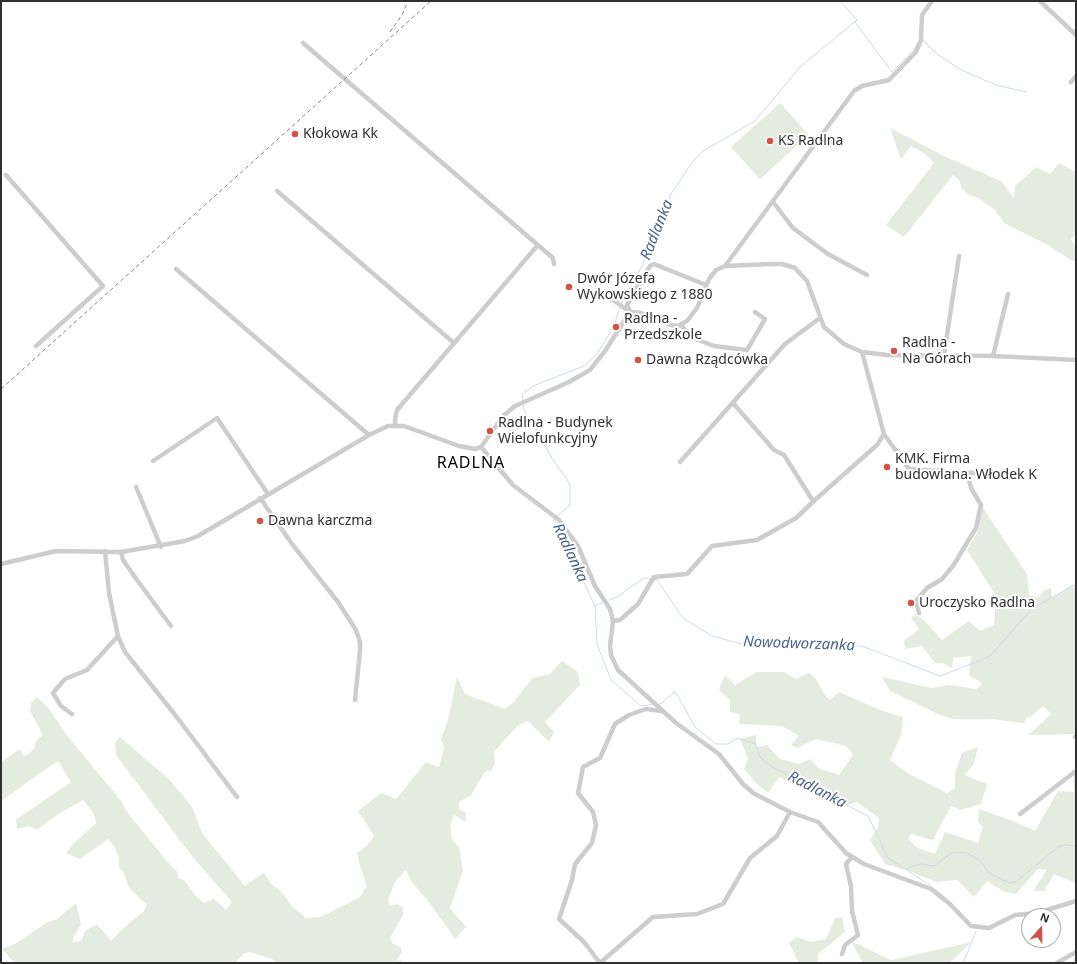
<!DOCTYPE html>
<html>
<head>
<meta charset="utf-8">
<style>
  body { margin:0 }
  #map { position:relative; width:1077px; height:964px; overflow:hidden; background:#fff; font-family:"Noto Sans",sans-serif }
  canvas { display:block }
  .frame { position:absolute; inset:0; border:2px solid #303030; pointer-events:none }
  .north { position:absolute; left:1021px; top:908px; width:40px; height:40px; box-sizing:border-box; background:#fff; border:1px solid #acacac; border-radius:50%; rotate:20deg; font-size:11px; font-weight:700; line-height:16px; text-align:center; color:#303030 }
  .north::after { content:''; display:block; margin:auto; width:14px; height:18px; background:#d25346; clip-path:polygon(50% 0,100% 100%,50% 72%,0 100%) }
</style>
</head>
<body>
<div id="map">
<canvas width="1077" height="964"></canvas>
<div class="frame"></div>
<div class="north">N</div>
</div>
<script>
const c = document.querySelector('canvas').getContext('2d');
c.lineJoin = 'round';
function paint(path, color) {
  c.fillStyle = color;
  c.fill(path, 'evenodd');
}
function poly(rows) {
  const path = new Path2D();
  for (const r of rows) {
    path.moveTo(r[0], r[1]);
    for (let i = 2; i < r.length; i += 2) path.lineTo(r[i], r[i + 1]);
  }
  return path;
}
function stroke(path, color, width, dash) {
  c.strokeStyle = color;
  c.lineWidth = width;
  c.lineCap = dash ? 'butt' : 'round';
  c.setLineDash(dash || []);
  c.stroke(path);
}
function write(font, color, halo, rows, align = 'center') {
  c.font = font + ' "Noto Sans",sans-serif';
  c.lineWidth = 4;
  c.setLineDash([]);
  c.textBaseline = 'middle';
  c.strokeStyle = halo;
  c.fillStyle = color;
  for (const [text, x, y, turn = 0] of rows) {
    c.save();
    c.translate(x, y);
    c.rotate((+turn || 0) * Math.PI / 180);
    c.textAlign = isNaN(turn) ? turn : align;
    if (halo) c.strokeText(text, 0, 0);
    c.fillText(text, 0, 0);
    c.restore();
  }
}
paint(poly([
  [780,103,809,135,760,179,731,147],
  [890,128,946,157,1001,181,1014,198,1015,186,1036,167,1050,174,1059,163,1076,172,1076,234,1071,239,1076,248,1076,261,1071,260,1046,244,1004,223,995,210,979,198,971,196,962,189,959,180,953,175,904,237,886,225,934,163,924,153,911,146,901,159],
  [981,505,1027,574,1029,595,1038,598,1044,590,1051,588,1052,598,1072,585,1076,586,1076,734,1029,735,1051,714,1043,706,1031,717,1026,718,1024,723,991,719,953,719,940,715,890,691,882,677,932,688,949,685,977,689,982,683,969,675,971,656,953,658,952,668,942,663,935,663,922,646,905,649,904,641,919,629,911,618,916,614,926,622,942,640,969,621,980,631,994,625,996,596,967,550,978,531],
  [562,661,578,672,580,685,545,722,554,732,549,742,528,721,518,725,494,752,495,763,492,770,485,772,471,795,459,802,459,809,466,813,465,822,454,815,450,825,452,839,459,847,463,871,450,908,466,927,455,939,429,902,411,881,406,870,395,882,388,899,390,905,398,904,403,908,403,915,390,938,393,944,401,947,402,953,398,957,397,961,401,960,402,963,278,963,272,959,250,952,243,954,235,963,15,963,2,949,15,944,46,923,57,919,76,903,81,924,73,938,73,943,82,940,85,931,97,924,111,941,120,931,144,911,147,905,129,888,125,876,119,867,119,858,115,848,108,839,80,859,66,853,74,843,96,823,94,814,83,800,60,813,37,830,29,826,17,829,16,820,71,782,59,762,56,762,1,801,1,762,20,749,24,756,30,753,35,747,36,741,43,735,30,711,31,703,37,697,47,706,69,738,122,802,126,811,171,866,177,871,178,878,185,881,198,899,204,903,214,899,226,910,232,902,191,855,116,755,115,742,120,737,171,781,192,807,202,833,245,886,264,873,270,883,279,889,292,906,306,918,321,917,360,897,367,886,360,866,357,853,367,845,374,836,367,824,358,811,381,793,396,799,426,762,439,767,444,748,441,739,448,720,457,677,465,694,505,709,514,702,532,678,550,674],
  [756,672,784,672,796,679,809,673,816,679,824,694,830,700,839,692,880,710,903,717,901,735,890,760,909,774,947,793,955,788,955,773,962,753,978,747,974,764,964,775,987,784,981,804,961,810,951,806,933,840,911,834,908,839,918,848,935,854,945,832,978,843,983,827,978,822,979,809,1013,821,1035,831,1058,791,1074,792,1073,773,1076,771,1076,883,1054,874,1044,891,1033,891,1047,870,1038,869,1016,894,1005,892,987,881,974,897,957,880,936,882,912,872,885,864,870,840,878,828,879,818,857,802,838,808,809,788,779,777,768,793,756,783,744,769,748,759,740,739,756,735,756,747,767,745,780,759,799,764,810,759,818,768,839,775,853,755,846,746,816,739,797,748,791,745,799,736,782,726,739,724,740,714,730,712,730,700,719,690,725,675,735,685],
  [842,917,845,932,818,954,818,963,799,963,789,943,796,937,811,942,826,939,835,918],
  [851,941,891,960,972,942,949,963,863,963]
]), '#e4ebdf');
stroke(poly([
  [855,22,892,72,913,51,918,42],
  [923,40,937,54,961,70,996,85,1026,92],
  [621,304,642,266,671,194,693,161,703,151,755,121,800,67,857,20,840,1],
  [523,400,522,394,533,386,584,366,597,354,614,326,620,307],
  [523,403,524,410,553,460,567,479,570,486,570,505,556,517],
  [554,519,553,520,559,529,595,606,597,644,611,680,641,706,654,704],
  [655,580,657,580,683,618,712,636,742,644,794,643,862,646,940,676,989,657,1033,608,1076,584],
  [609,600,617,597,644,578,650,579],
  [595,606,602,603],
  [659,704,662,703,675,691,695,727,716,744,728,744,737,738,756,744,760,757,772,767,868,816,888,858,931,886],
  [906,870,913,866,921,864,934,866,953,852,967,853,981,861,987,871,998,878,1010,883,1017,881,1058,847,1065,845,1076,846],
  [933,888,948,900],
  [963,963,976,932]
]), '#cedae9', 1);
stroke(poly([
  [1040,1,1076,35],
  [303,43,553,258,554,264],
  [1071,82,1076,76],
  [6,175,103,286,36,346],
  [277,191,454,343],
  [773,202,793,228,828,254,867,275],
  [725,266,854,91,862,86,889,80,916,52,921,40,922,15,932,1],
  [176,269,369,435],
  [606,295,630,312],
  [631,313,627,305,650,266,654,264,706,285],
  [681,325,691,337,714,346,747,350,765,319,755,312],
  [862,352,884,434,909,469,974,473],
  [944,355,959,256],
  [993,356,1008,294],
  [733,403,774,450,784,455,813,501],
  [395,425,395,419,397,410,537,246],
  [481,447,513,485,559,520,578,546,595,586,610,609,613,621,610,646,611,655,618,670,676,723,719,754,743,784,753,793,790,812,818,822,846,853,864,864,931,889,950,904,971,926,989,928,1015,915,1037,913,1076,901],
  [153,461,217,418,268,494],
  [680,462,785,344,820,318],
  [136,487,161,547],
  [260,498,292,544,338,602,356,630,360,642,360,651,355,700],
  [121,552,123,560,137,580,171,626],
  [1,564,56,551,121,552,185,541,198,536,369,435,388,426,404,426,459,446,475,449,481,447,503,416,515,406,569,382,590,370,605,351,628,315,634,312,641,313,671,325,678,326,687,321,697,308,709,279,716,270,725,266,772,264,782,264,795,268,807,281,824,327,844,344,862,352,887,355,993,356,1076,360],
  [919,613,916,601,927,588,942,579,953,566,976,528,981,505,971,488,967,472],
  [613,621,620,620,638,604,654,577,687,574,712,546,757,540,796,518,816,499,877,445,884,434],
  [118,636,125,652,176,716,237,797],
  [72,714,61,706,53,693,65,679,87,670,118,636,109,593,105,551],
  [1075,737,1076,736],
  [1020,814,1076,771],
  [842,954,845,945,858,935,852,911,851,886,846,864,852,857],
  [600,963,584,942,559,919,572,880,575,864,592,843,596,825,593,812,578,793,583,767,600,758,615,724,629,715,646,709,662,711],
  [600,963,653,917,697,914,723,904,750,858,777,836,790,812],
  [1057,963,1076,952]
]), '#cdcdcd', 4.5);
stroke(poly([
  [390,32,402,15,408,1],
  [1,389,431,1]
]), '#858585', 1, [4, 3]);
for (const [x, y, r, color] of [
  [295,134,4,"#d25346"],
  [770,141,4,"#d25346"],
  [569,287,4,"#d25346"],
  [616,327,4,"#d25346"],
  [894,351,4,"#d25346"],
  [638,360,4,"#d25346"],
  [490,431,4,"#d25346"],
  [887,467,4,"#d25346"],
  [260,521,4,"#d25346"],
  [911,603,4,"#d25346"]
]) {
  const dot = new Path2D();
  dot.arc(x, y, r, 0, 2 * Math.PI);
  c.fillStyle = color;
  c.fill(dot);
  stroke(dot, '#fff', 1.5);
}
write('14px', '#303030', '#fff', [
  ["Kłokowa Kk",303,134],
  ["KS Radlna",778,141],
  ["Dwór Józefa",577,279],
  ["Wykowskiego z 1880",577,295],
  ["Radlna -",624,319],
  ["Przedszkole",624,335],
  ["Radlna -",902,343],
  ["Na Górach",902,359],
  ["Dawna Rządcówka",646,360],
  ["Radlna - Budynek",498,423],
  ["Wielofunkcyjny",498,439],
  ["KMK. Firma",895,459],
  ["budowlana. Włodek K",895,475],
  ["Dawna karczma",268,521],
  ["Uroczysko Radlna",919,603]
], 'left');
write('italic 15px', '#466489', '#fff', [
  ["Radlanka",657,230,-68],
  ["Radlanka",570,553,65],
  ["Nowodworzanka",799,644,2],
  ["Radlanka",817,790,27]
]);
c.letterSpacing = '1px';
write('16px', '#000', '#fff', [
  ["RADLNA",471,463]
]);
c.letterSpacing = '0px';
</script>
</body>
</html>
